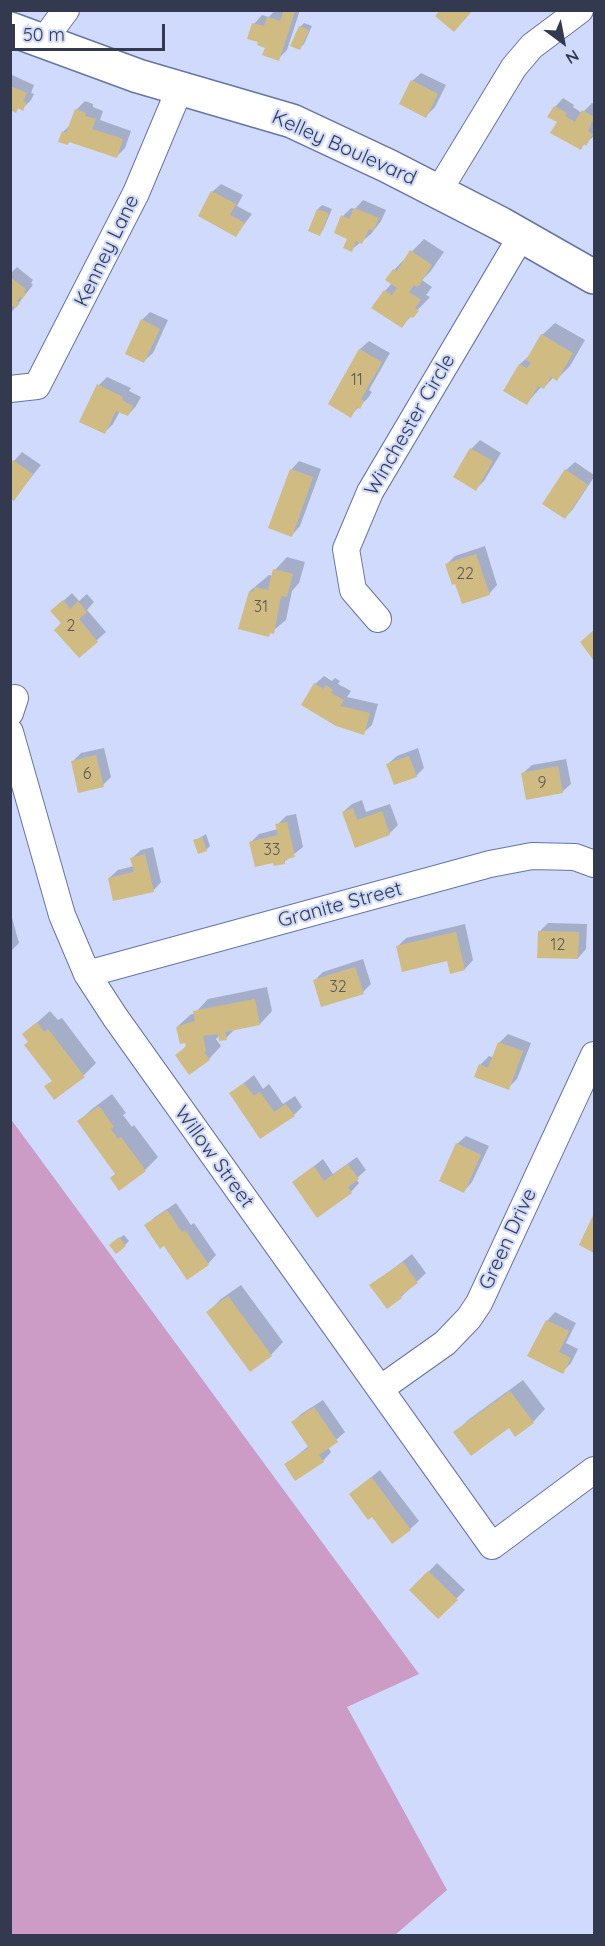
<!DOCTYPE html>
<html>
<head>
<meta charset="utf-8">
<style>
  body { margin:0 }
  #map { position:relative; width:605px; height:1946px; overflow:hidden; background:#cfdafc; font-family:Quicksand,sans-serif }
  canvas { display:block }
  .frame { position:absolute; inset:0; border:12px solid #333a50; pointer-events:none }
  .north { position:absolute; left:533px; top:12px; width:60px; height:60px; -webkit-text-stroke:4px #cfdafc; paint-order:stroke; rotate:148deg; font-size:16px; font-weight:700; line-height:24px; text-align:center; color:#333a50 }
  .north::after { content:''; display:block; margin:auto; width:21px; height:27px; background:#333a50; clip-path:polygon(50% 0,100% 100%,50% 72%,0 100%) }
  .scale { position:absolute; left:12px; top:24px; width:153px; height:27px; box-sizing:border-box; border:3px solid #333a50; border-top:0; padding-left:8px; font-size:18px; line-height:21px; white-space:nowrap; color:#333a50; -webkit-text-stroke:4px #cfdafc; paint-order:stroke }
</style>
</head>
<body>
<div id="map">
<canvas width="605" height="1946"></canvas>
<div class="frame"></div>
<div class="north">N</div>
<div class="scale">50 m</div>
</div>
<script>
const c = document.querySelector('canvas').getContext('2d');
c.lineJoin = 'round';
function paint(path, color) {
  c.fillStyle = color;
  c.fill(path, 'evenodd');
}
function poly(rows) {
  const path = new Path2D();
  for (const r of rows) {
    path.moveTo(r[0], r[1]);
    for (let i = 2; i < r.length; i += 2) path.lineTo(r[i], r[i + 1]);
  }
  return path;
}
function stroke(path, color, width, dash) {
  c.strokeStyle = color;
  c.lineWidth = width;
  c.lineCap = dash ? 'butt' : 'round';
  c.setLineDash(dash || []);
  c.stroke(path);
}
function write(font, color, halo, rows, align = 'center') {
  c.font = font + ' Quicksand,sans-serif';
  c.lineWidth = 4.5;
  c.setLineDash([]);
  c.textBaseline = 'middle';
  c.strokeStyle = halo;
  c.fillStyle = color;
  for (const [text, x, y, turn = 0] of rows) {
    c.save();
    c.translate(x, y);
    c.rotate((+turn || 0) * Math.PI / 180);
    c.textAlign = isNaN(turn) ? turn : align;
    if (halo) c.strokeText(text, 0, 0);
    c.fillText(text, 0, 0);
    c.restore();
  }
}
paint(poly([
  [10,1118,419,1674,347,1707,447,1890,395,1935,11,1935]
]), '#cc9bc6');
paint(poly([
  [275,10,300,10,287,50,278,59,267,47,254,24,262,15,269,17],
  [304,23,312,26,304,44,300,48,300,27],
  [421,73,446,85,435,107,426,116,412,81],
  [10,74,34,85,31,93,34,94,31,100,22,109,19,107,16,111,12,110,10,111],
  [563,98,574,105,573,107,582,113,592,103,594,104,594,136,580,148,559,122,555,107],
  [85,101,93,104,93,107,103,111,100,120,131,131,125,148,116,157,63,132,71,124,76,110],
  [221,184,243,195,237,206,252,214,236,235,212,192],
  [363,200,386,210,381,221,371,234,351,250,343,216,351,208,355,209],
  [322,205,332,209,323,230,320,234,318,209],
  [424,239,444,252,430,272,422,280,432,287,426,295,430,297,402,326,385,291,392,283,394,270],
  [17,267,33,280,31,283,33,285,10,314,10,274],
  [150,312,168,320,153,353,144,361,142,320],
  [555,323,585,340,570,366,557,379,554,377,544,387,542,386,527,403,505,390,520,364,531,354,542,335],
  [369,341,390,353,369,390,372,392,368,398,350,416,330,404,360,349],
  [107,377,131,388,129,391,141,397,136,406,128,415,120,411,113,424,105,432,99,385],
  [480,440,501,453,484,481,476,489,471,449],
  [22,452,41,465,14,499,14,461],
  [299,461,321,469,300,526,292,535,291,470],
  [575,462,594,475,594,477,573,509,565,518,566,470],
  [485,546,497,585,489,594,447,564,455,556],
  [287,557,305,562,299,583,292,591,286,620,268,635,250,591,269,575,273,576,275,570],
  [72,593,79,601,87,594,94,602,87,610,106,632,79,656,63,623,61,603],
  [324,676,332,681,335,678,340,681,338,684,351,691,347,697,378,704,372,725,363,733,315,684],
  [104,748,111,777,103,785,72,762,81,753],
  [418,748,424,768,416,776,388,764,397,756],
  [566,759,571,784,562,792,523,773,532,765],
  [362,800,366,812,390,804,398,825,389,834,356,846,343,812,352,804],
  [296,814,303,847,284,862,274,861,251,842,259,834,278,829,277,825,286,816],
  [206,834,210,846,206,850,195,841],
  [153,847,161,882,153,891,109,878,118,870,134,866,132,858,141,850],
  [11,914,19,943,10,952,10,914],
  [548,923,587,924,586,949,578,958,539,932],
  [465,924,473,960,465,969,448,959,397,947,406,938],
  [363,959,371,984,363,992,315,980,323,972],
  [267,987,272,1011,260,1024,236,1028,226,1038,220,1035,216,1039,221,1046,209,1059,177,1055,187,1045,177,1027,190,1015,195,1013,208,999],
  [50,1011,58,1020,62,1018,96,1063,84,1075,46,1087,53,1080,24,1034],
  [508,1034,531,1043,517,1079,508,1088,480,1065,489,1056,494,1058,499,1043],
  [254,1075,263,1089,269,1084,283,1104,295,1096,302,1107,294,1115,260,1137,231,1093],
  [112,1094,126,1113,123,1115,132,1127,134,1125,158,1157,145,1170,117,1173,79,1121,92,1109],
  [466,1136,489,1146,472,1182,464,1191,457,1144],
  [357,1157,366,1170,356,1179,359,1183,351,1192,294,1182,323,1159,333,1174],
  [176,1203,191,1225,194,1223,216,1255,208,1264,164,1244,146,1225,155,1217],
  [124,1235,129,1241,125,1245,115,1241],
  [412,1254,426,1273,401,1297,371,1286],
  [241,1285,283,1342,271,1355,208,1312,221,1299],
  [555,1312,576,1323,566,1343,578,1349,571,1363,562,1372,547,1321],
  [523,1380,545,1409,533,1422,455,1433,468,1420],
  [323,1400,345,1432,328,1447,331,1452,323,1461,286,1464,309,1446,293,1422,301,1414],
  [380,1470,419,1521,410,1529,373,1515,351,1494],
  [437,1563,465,1590,438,1617,411,1590]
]), '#0003');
paint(poly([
  [284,10,295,11,279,61,262,55,265,48,257,45,258,42,247,39,252,23,264,26,267,17,280,21],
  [440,10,473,10,454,32,435,16],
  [299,26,309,30,300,50,290,46],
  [411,80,438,94,426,118,399,104],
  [10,86,27,93,23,101,26,102,23,111,18,108,16,113,10,110],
  [554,106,567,113,565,116,575,122,582,110,594,117,588,131,593,134,586,146,584,144,581,150,550,133,557,122,547,117],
  [75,109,86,113,85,116,96,119,92,129,123,139,117,158,69,142,68,145,58,142,62,131,66,133],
  [211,191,236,204,230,215,245,223,236,237,198,216],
  [354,208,379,218,373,231,369,229,362,244,356,241,352,252,343,248,347,239,334,233,341,215,349,219],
  [317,209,329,213,320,236,308,231],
  [410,250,432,265,418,287,414,285,409,292,421,300,415,308,419,311,413,318,410,316,402,328,371,308,384,290,392,295,397,288,385,280,393,269,397,271],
  [10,277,26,289,24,292,26,294,22,299,20,297,17,301,20,303,16,308,13,306,10,309],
  [141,319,160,329,144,363,125,354],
  [541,334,573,353,557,381,551,377,544,389,538,386,527,405,503,391,519,364,527,368,531,363,526,360],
  [359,349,382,362,361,399,364,401,360,409,357,407,351,418,328,404],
  [97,384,123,397,122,400,133,406,128,416,116,411,105,434,79,422],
  [470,448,493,461,476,491,453,477],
  [13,460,33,474,14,501,10,498,10,463],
  [290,469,313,477,292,537,268,528],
  [565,469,588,485,565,519,542,504],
  [476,554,490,595,462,604,455,584,452,585,445,564],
  [273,569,293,574,287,597,281,596,274,634,270,633,269,637,238,629,249,591,253,592,255,587,268,590],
  [63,600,70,609,78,601,87,612,79,619,98,642,79,658,54,630,61,623,50,611],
  [594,630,594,661,580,642],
  [314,683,323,689,326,685,333,690,331,693,344,700,340,706,370,713,364,735,336,726,301,705],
  [96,755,104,787,78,793,71,761],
  [409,756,417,777,394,785,386,764],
  [558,766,563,793,526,800,521,773],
  [353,808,357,820,382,811,390,835,355,848,342,812],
  [287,822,295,857,284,860,285,864,274,866,273,863,255,867,249,842,278,835,275,824],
  [202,837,207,851,198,854,193,840],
  [145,854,154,892,113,901,108,878,134,872,130,858],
  [538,931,579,932,578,959,537,958],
  [456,932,465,970,450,974,447,961,402,972,396,946],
  [355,967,364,994,321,1007,313,980],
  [255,999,260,1025,225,1032,227,1040,219,1041,218,1034,203,1036,206,1051,204,1052,210,1060,189,1075,175,1055,186,1047,185,1043,180,1044,176,1027,195,1021,193,1011],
  [37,1022,44,1032,48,1029,85,1077,54,1100,44,1086,52,1081,24,1045,28,1042,22,1034],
  [498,1042,523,1051,509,1090,474,1077,479,1064,488,1068],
  [244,1083,254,1096,260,1092,274,1112,286,1104,295,1116,260,1139,229,1093],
  [99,1106,114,1127,111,1129,118,1139,121,1137,146,1171,119,1191,110,1178,115,1174,77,1121],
  [456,1143,481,1155,464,1193,439,1181],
  [348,1164,359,1179,348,1187,352,1193,317,1218,292,1182,314,1166,324,1181],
  [167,1210,182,1232,185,1230,209,1265,187,1280,164,1246,160,1249,144,1225],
  [594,1213,594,1253,579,1245],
  [119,1237,126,1246,116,1254,109,1245],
  [403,1262,418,1283,400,1296,402,1298,387,1309,369,1285],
  [228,1296,272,1356,250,1372,206,1312],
  [546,1320,569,1331,559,1352,571,1358,563,1374,527,1356],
  [510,1391,534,1423,515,1437,509,1428,471,1456,453,1432],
  [314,1407,338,1442,319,1455,324,1462,295,1481,284,1464,309,1448,291,1422],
  [371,1477,411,1530,392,1544,372,1517,368,1520,349,1494],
  [428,1571,458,1600,438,1619,409,1590]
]), '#d0bc82');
const minor = poly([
  [43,41,66,10],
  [438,192,514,67,532,46,580,10],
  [10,389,37,386,136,193,180,88],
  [378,619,353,590,346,549,370,492,522,235],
  [10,713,15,698],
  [10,732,62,915,87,974,115,1017,492,1546,594,1470],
  [87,974,490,864,532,856,575,857,594,864],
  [380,1389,445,1343,469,1318,479,1303,594,1055]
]);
const major = poly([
  [10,29,138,76,292,121,388,166,501,224,594,277]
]);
stroke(minor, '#6675a7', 28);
stroke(major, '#6675a7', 36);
stroke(minor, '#fff', 26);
stroke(major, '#fff', 33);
write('16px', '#5a5a5c', null, [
  ["11",357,380],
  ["22",465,574],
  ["31",261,607],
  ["2",71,626],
  ["6",87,774],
  ["9",542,783],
  ["33",272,850],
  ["12",558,945],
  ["32",338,987]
]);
write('20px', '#333a50', '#cfdafc', [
  ["Kelley Boulevard",344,148,24],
  ["Kenney Lane",107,251,-64],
  ["Winchester Circle",410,425,-60],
  ["Granite Street",340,905,-15],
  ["Willow Street",214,1157,54],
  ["Green Drive",508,1239,-65]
]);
</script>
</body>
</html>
